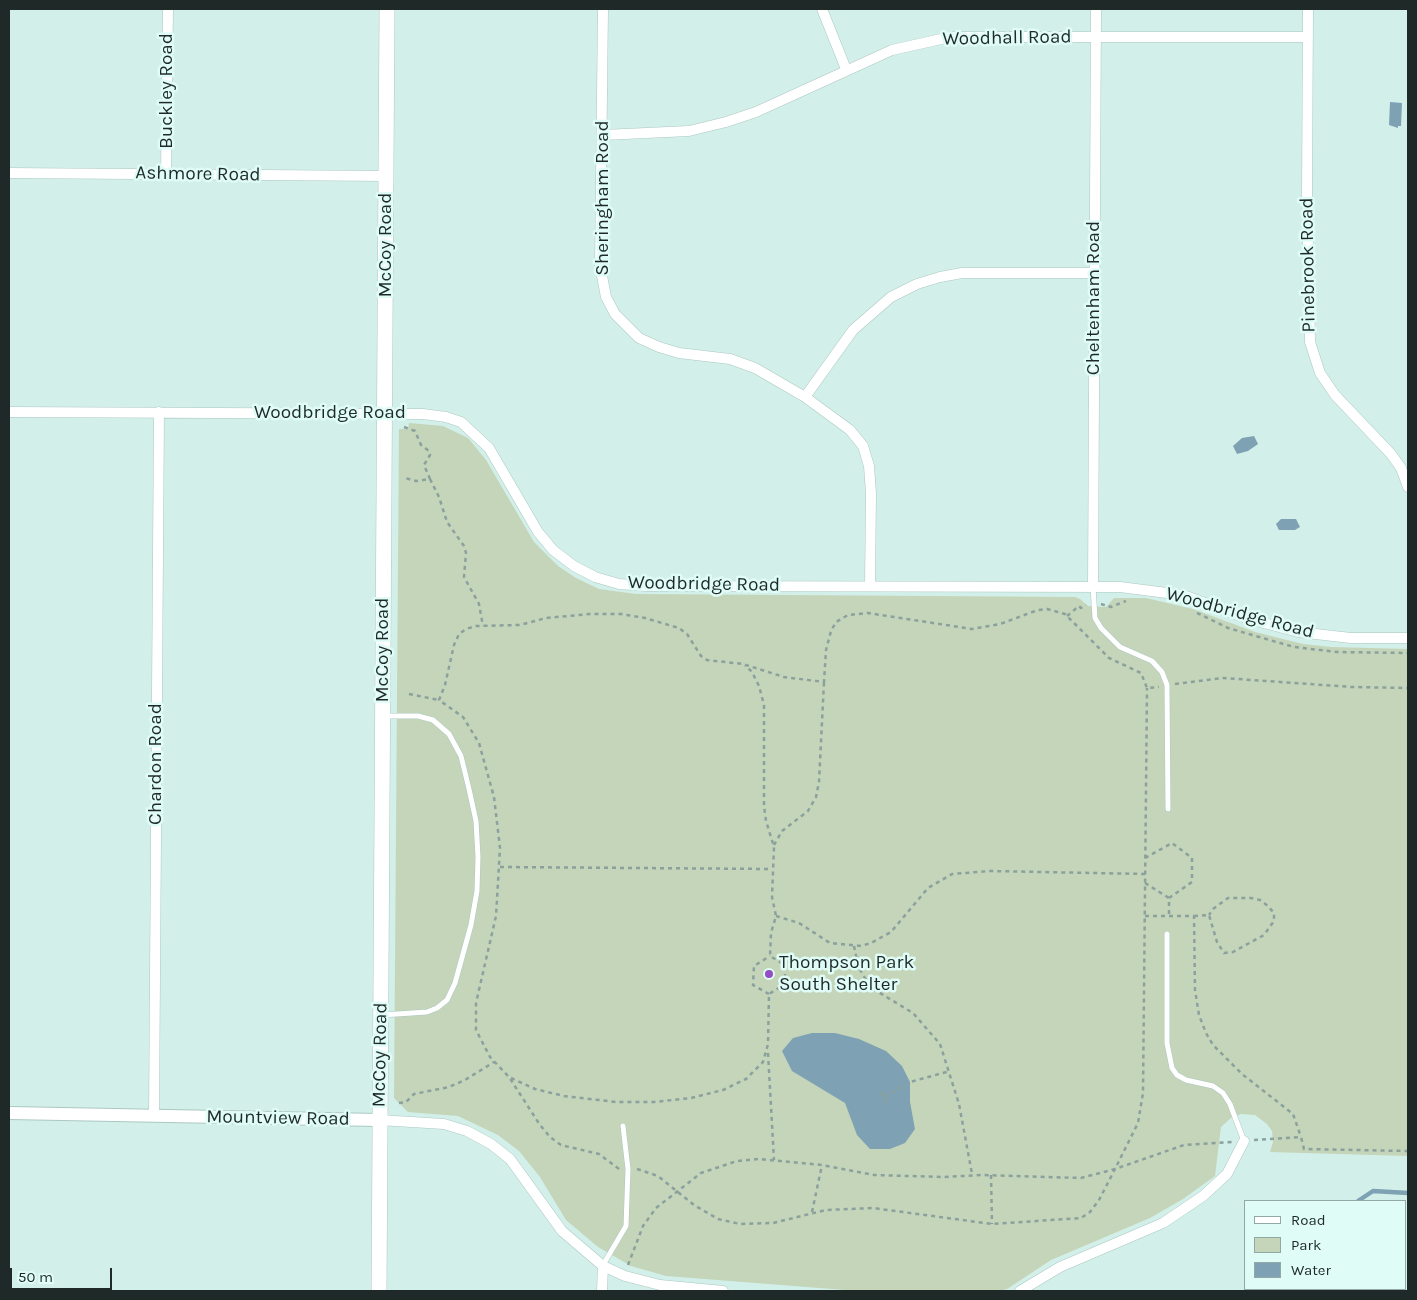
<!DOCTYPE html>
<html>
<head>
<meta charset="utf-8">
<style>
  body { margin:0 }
  #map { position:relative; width:1417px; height:1300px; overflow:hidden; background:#d2efe9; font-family:Karla,sans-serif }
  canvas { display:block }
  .frame { position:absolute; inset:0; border:10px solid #1f2a28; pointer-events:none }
  .legend { position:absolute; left:1244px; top:1200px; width:162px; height:90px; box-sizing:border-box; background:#dffcf6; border:1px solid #92a8a4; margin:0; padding:6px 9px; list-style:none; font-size:15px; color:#1f2a28 }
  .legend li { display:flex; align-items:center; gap:10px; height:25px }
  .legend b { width:25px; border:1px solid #92a8a4 }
  .scale { position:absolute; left:10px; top:1268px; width:102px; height:22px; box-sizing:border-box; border:2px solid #1f2a28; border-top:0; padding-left:6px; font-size:15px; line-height:18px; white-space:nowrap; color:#1f2a28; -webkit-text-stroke:4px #dffcf6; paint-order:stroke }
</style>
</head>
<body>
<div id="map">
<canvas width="1417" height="1300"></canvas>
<div class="frame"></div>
<ul class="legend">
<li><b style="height:6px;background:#fff"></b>Road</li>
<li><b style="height:14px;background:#c5d5b9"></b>Park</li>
<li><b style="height:14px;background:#7ea1b4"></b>Water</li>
</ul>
<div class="scale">50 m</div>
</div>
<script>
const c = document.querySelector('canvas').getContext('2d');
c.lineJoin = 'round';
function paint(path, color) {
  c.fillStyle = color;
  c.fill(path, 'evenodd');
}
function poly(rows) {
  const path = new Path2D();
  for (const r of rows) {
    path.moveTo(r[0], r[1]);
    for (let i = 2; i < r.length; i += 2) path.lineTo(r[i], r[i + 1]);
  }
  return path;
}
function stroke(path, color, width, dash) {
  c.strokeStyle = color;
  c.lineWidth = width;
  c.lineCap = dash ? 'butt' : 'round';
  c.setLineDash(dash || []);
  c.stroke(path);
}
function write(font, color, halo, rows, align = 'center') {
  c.font = font + ' Karla,sans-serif';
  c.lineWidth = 5;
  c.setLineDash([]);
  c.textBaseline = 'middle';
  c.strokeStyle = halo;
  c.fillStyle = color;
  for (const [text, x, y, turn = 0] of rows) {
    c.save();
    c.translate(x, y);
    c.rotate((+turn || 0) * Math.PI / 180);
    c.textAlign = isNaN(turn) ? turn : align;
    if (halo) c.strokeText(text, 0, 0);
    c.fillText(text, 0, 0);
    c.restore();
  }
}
paint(poly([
  [409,423,443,426,468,438,486,460,534,542,558,566,576,578,599,589,636,594,1075,597,1080,599,1088,606,1106,607,1114,598,1146,598,1193,609,1255,632,1303,644,1331,647,1408,649,1408,1156,1270,1152,1273,1142,1272,1131,1267,1124,1255,1115,1241,1114,1232,1117,1221,1127,1215,1176,1183,1199,1150,1218,1051,1260,1007,1289,1000,1291,858,1291,666,1276,631,1266,598,1247,566,1220,540,1177,519,1151,498,1135,458,1116,408,1112,394,1098,399,429,408,429]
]), '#c5d5b9');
paint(poly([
  [1390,102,1402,103,1401,126,1398,126,1398,128,1389,125],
  [1254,436,1258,444,1248,451,1237,454,1233,446,1242,438],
  [1281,519,1296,519,1300,527,1295,530,1279,530,1276,524],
  [812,1033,835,1033,859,1039,886,1051,902,1066,910,1082,910,1102,915,1129,905,1143,890,1149,870,1149,857,1135,845,1103,792,1071,782,1051,793,1038]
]), '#7ea1b4');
stroke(poly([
  [1358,1201,1373,1191,1408,1193],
  [1266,1291,1268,1289]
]), '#7ea1b4', 4.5);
const service = poly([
  [1093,587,1095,618,1101,628,1120,647,1152,661,1162,672,1167,685,1168,809],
  [1167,934,1167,1043,1172,1068,1177,1075,1186,1080,1213,1086,1223,1093,1230,1104,1244,1141],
  [382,1015,427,1012,437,1008,447,1000,455,983,471,925,477,891,478,857,476,821,469,789,461,756,449,734,433,720,418,716,386,716],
  [603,1265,626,1226,628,1169,623,1126]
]);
const minor = poly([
  [603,9,600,265,606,297,615,314,639,338,659,347,679,353,730,359,755,368,805,397,850,430,863,446,869,466,871,493,870,586],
  [822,9,846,69],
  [1308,9,1307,193,1310,342,1320,373,1335,395,1391,454,1401,468,1408,487],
  [603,135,689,131,726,122,756,112,892,50,950,37,1308,37],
  [9,173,387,176],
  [166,174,168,9],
  [805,397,853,330,891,297,917,284,940,277,962,273,1095,273],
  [9,412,423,414,446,417,461,422,489,448,538,532,553,550,574,566,595,577,619,584,647,586,1120,587,1183,595,1249,619,1298,632,1351,638,1408,638],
  [1093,587,1096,9],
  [154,1116,159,412],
  [379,1120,444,1124,467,1131,491,1144,510,1159,562,1231,603,1266,625,1276,660,1285,723,1291],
  [602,1291,603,1266],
  [1020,1291,1060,1267,1163,1223,1203,1196,1227,1174,1244,1141]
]);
const tertiary = poly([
  [9,1113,379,1120]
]);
const secondary = poly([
  [379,1291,387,9]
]);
stroke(service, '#abc8c2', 6);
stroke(minor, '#abc8c2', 11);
stroke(tertiary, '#abc8c2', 14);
stroke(secondary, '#abc8c2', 16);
stroke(poly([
  [404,427,415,431,421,445,429,451,430,455,424,465,430,479,416,481,405,478],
  [430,479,439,497,447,522,464,546,466,553,464,577,479,604,483,626],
  [1101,604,1111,607,1126,601],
  [1197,613,1228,628,1294,647,1337,652,1408,653],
  [1067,616,1079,606,1081,608,1086,605],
  [1175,684,1223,678,1352,687,1408,688],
  [409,694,439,700],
  [774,845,782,831,808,811,816,797,819,782,824,682],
  [1145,858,1172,843,1192,858,1192,882,1169,898,1169,916],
  [500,867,772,869],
  [1145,883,1169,898],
  [776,916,799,923,830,943,861,946,871,943,891,932,928,888,952,874,990,871,1145,874],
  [1145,916,1194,916,1195,990,1199,1015,1206,1033,1213,1045,1242,1074,1293,1114,1301,1137],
  [1194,916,1209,915,1217,942,1224,953,1233,952,1264,935,1274,921,1274,913,1268,906,1260,900,1251,898,1228,898,1213,909,1209,915],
  [854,946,858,966,870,987,913,1013,940,1044,959,1104,972,1174],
  [769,994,753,985,754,966,770,956],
  [768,1053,774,1160],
  [511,1078,535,1089,564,1096,616,1102,654,1102,691,1098,723,1090,746,1079,763,1062,768,1044,769,994,785,984,785,965,770,956,771,933,776,916,772,897,774,847,766,821,764,806,764,705,759,686,752,672,745,665],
  [881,1092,887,1102],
  [884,1097,910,1082,950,1071],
  [399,1103,406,1102,414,1094,449,1087,465,1080,494,1062],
  [1254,1140,1301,1137,1304,1149,1408,1151],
  [619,1169,599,1154,561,1145,550,1137,540,1125,509,1077,490,1057,476,1030,476,1003,496,916,500,848,494,797,479,743,463,717,439,700,445,685,454,645,459,634,466,629,476,626,520,625,546,618,590,614,621,614,645,618,679,628,687,634,701,656,707,660,743,664,784,677,824,682,826,650,831,631,836,622,848,615,868,613,972,629,1000,624,1038,610,1047,609,1065,614,1109,658,1141,673,1147,688,1159,687],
  [637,1169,658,1176,694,1205,718,1219,740,1224,773,1223,826,1210,873,1208,992,1224,1081,1218,1090,1212,1099,1200,1115,1169,1184,1145,1232,1142],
  [991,1175,992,1224],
  [812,1212,822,1165],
  [628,1265,643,1226,656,1208,701,1173,737,1161,759,1159,822,1165,874,1175,943,1177,982,1175,1081,1178,1115,1169,1138,1123,1143,1093,1147,688]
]), '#8ba19d', 2.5, [4, 4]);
stroke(service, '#fff', 5);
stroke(minor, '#fff', 10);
stroke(tertiary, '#fff', 12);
stroke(secondary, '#fff', 15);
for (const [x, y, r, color] of [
  [769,974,5,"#924ec2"]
]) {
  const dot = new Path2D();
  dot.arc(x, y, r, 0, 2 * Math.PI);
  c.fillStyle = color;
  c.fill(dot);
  stroke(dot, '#dffcf6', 2);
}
write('19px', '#1f2a28', '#dffcf6', [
  ["Woodhall Road",1007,38,-1],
  ["Buckley Road",167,91,-90],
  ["Ashmore Road",198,174,1],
  ["Sheringham Road",603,198,-90],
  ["McCoy Road",386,245,-90],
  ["Pinebrook Road",1308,265,-91],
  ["Cheltenham Road",1094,298,-90],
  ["Woodbridge Road",330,413],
  ["Woodbridge Road",704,584,1],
  ["Woodbridge Road",1240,613,15],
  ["McCoy Road",383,650,-90],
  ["Chardon Road",156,764,-90],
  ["McCoy Road",380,1055,-89],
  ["Mountview Road",278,1118,1]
]);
write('19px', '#1f2a28', '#dffcf6', [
  ["Thompson Park",779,963],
  ["South Shelter",779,985]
], 'left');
</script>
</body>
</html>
